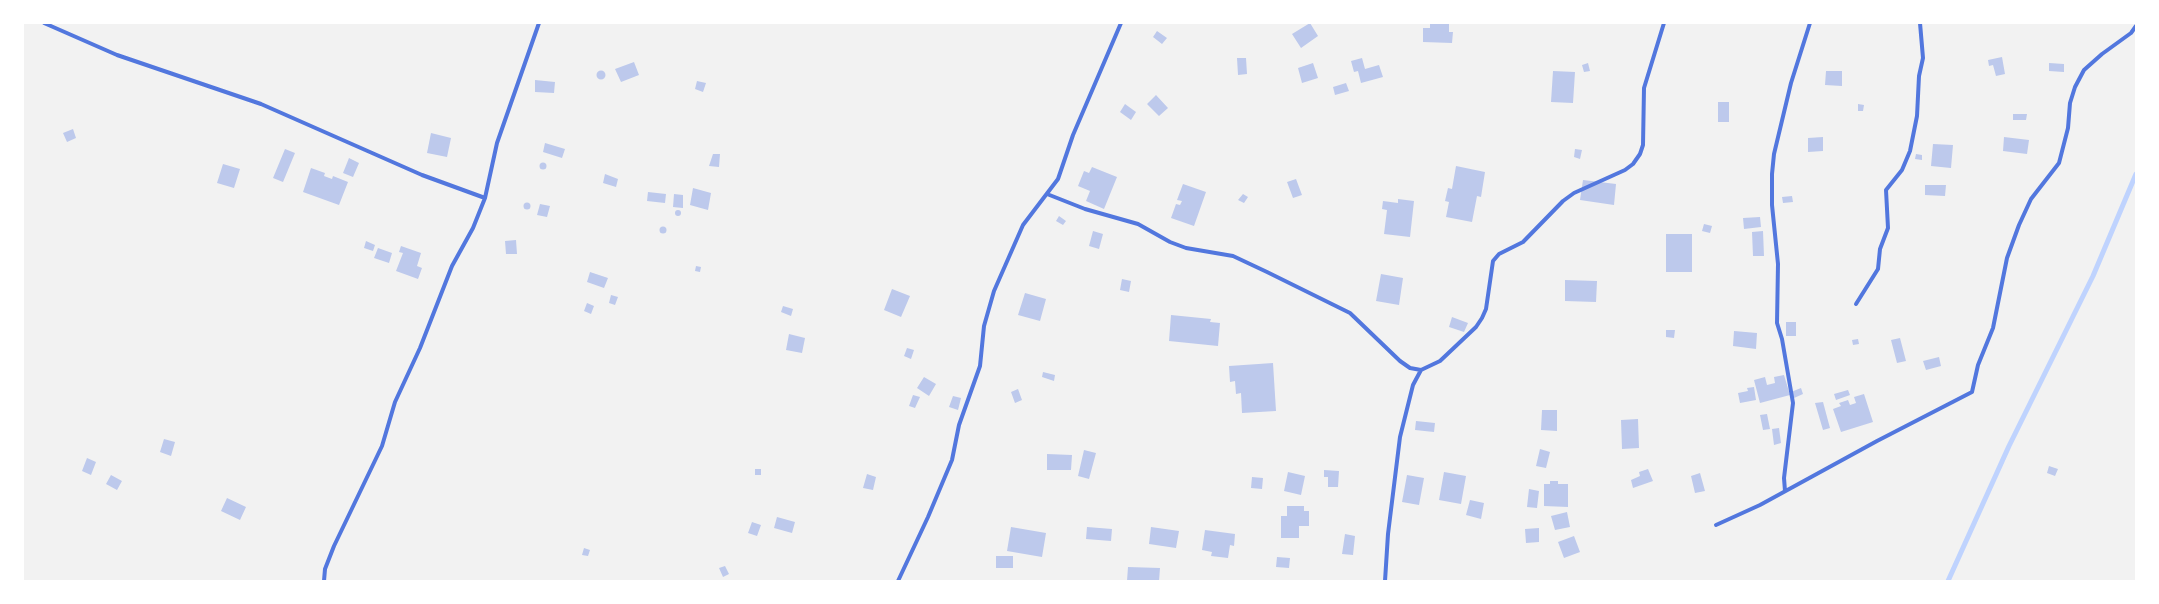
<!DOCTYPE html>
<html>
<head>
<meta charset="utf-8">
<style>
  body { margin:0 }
  #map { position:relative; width:2159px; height:604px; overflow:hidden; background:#f2f2f2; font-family:"Work Sans",sans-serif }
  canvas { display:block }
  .frame { position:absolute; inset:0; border:24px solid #fff; pointer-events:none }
</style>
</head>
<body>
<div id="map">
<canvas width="2159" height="604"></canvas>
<div class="frame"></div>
</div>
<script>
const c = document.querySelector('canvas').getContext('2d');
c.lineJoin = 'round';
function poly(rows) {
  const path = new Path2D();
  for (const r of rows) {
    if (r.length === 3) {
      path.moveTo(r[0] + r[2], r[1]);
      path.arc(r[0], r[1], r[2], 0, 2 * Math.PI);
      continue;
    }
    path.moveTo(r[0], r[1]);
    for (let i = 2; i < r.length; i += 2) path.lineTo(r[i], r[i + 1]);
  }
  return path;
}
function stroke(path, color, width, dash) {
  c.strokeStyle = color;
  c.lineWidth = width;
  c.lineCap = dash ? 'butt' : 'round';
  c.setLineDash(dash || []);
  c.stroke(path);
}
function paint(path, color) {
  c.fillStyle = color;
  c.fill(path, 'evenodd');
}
stroke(poly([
  [1948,581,2009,446,2093,276,2136,174]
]), '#bfd3fe', 5);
paint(poly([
  [1310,23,1318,36,1301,48,1292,34],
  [1430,23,1449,23,1449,32,1453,32,1452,43,1423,42,1423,28,1430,28],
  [1157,31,1167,38,1162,44,1153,37],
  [2002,57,2005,74,1996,76,1993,65,1989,66,1988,60],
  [1237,58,1246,58,1247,74,1238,75],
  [1362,58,1365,69,1379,65,1383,77,1361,83,1358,71,1354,72,1351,61],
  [634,62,639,75,621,82,615,69],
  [1313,63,1318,78,1302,83,1298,68],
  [1588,63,1590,71,1584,72,1582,65],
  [2049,63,2064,64,2064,72,2049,71],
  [601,75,4.5],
  [1553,71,1575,72,1573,103,1551,102],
  [1826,71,1842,71,1842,86,1825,85],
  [535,80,555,82,554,93,535,92],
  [697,81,706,83,703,92,695,89],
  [1346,83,1349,91,1335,95,1333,87],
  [1156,95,1168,108,1159,116,1147,104],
  [1718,102,1729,102,1729,122,1718,122],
  [1125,104,1136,112,1131,120,1120,112],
  [1858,104,1864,105,1863,111,1858,111],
  [2013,114,2027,114,2026,120,2013,120],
  [73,129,76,138,67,142,63,133],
  [431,133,451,138,447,157,427,153],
  [1823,137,1823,151,1808,152,1808,138],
  [2004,137,2029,140,2027,154,2003,151],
  [545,143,565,149,562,158,543,152],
  [1933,144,1953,145,1951,168,1931,166],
  [285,149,295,153,283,182,273,178],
  [1575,149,1582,150,1580,159,1574,157],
  [713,154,720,154,719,167,709,166],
  [1916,154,1922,155,1922,160,1915,159],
  [349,158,359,163,353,177,343,173],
  [543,166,3.5],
  [223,164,240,169,234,188,217,183],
  [1456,166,1485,172,1481,197,1477,196,1472,222,1446,217,1449,202,1445,201,1448,188,1452,189],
  [1092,167,1117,177,1104,209,1086,201,1090,191,1078,186,1084,171,1089,173],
  [311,168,325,173,324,176,332,179,333,176,348,182,339,205,303,192],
  [605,174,618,179,616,187,603,183],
  [1296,179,1302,195,1293,198,1287,182],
  [1583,180,1616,184,1614,205,1580,200],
  [1183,184,1206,192,1194,226,1171,218,1176,204,1180,205,1182,201,1177,200],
  [1925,185,1946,185,1945,196,1925,195],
  [693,188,711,193,708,210,690,205],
  [648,192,666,194,665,203,647,201],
  [674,194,683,195,683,208,673,207],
  [1243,194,1248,197,1244,203,1238,200],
  [1792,196,1793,202,1783,203,1782,197],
  [1398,199,1414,201,1410,237,1384,234,1387,210,1382,209,1383,201,1398,203],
  [527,206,3.5],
  [540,204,550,206,547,217,537,215],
  [678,213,3],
  [1059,216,1066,221,1063,225,1056,221],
  [1760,217,1761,227,1744,229,1743,218],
  [1704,224,1712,226,1710,233,1702,231],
  [663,230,3.5],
  [1093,231,1103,234,1099,249,1089,246],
  [1763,231,1764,256,1753,256,1752,232],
  [1666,234,1692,234,1692,272,1666,272],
  [516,240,517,254,506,254,505,241],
  [366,241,375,245,373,251,364,248],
  [401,246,421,253,417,266,422,268,418,279,396,271,403,253,399,252],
  [378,248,392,253,389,263,374,258],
  [696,266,701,267,700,272,695,271],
  [590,272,608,278,604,288,587,282],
  [1381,274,1403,278,1399,305,1376,301],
  [1122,279,1131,281,1129,292,1120,290],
  [1565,280,1597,281,1596,302,1565,301],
  [892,289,910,296,901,317,884,310],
  [1025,293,1046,299,1040,321,1018,315],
  [611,295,618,297,615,305,609,303],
  [587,303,594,306,591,314,584,311],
  [783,306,793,309,791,316,781,312],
  [1171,315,1211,319,1210,322,1220,323,1218,346,1169,341],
  [1452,317,1468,323,1464,332,1449,327],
  [1786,322,1796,322,1796,336,1786,336],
  [1666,330,1675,330,1674,338,1666,337],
  [1734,331,1757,333,1756,349,1733,346],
  [789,334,805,338,802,353,786,350],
  [1900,338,1906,361,1897,363,1891,340],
  [1858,339,1859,344,1853,345,1852,340],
  [907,348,914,350,911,359,904,356],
  [1939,357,1941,366,1926,370,1923,361],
  [1273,363,1276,411,1242,413,1241,393,1236,394,1235,381,1230,382,1229,366],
  [1043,372,1055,375,1054,381,1042,377],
  [1784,375,1790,395,1760,403,1754,380,1765,377,1767,385,1775,383,1774,377],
  [924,377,936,384,929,396,917,388],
  [1754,387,1756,400,1740,403,1738,393,1748,391,1747,388],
  [1801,388,1803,394,1794,398,1791,392],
  [1018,389,1022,400,1015,403,1011,392],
  [1848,390,1850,395,1836,400,1834,394],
  [1864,394,1873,422,1841,432,1833,409,1841,406,1839,403,1848,400,1850,405,1856,403,1854,397],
  [913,395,920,397,915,408,909,406],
  [953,396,961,398,958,410,949,407],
  [1823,402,1830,428,1823,430,1815,403],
  [1542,410,1557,410,1557,431,1541,430],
  [1767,414,1770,429,1763,430,1760,415],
  [1638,419,1639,448,1622,449,1621,420],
  [1416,421,1435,423,1434,432,1415,430],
  [1779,428,1781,443,1774,445,1772,429],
  [164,439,175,442,171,456,160,452],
  [1540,449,1550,452,1546,468,1536,466],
  [1084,450,1096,453,1089,479,1078,476],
  [1047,454,1072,455,1071,470,1047,470],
  [87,458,96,462,91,475,82,471],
  [2049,466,2058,469,2055,476,2047,473],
  [755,469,761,469,761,475,755,475],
  [1648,469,1653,481,1633,488,1631,480,1640,476,1639,472],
  [1324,470,1339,471,1338,487,1328,487,1328,477,1324,477],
  [1288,472,1305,476,1301,495,1284,491],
  [1444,472,1466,476,1461,504,1439,500],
  [1700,473,1705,491,1695,493,1691,476],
  [867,474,876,477,873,490,863,488],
  [111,475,122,481,117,490,106,484],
  [1407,475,1424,478,1419,505,1402,502],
  [1252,477,1263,478,1262,489,1251,488],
  [1550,481,1558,481,1558,484,1568,484,1568,507,1544,506,1544,484,1550,484],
  [1529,489,1539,491,1537,508,1527,507],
  [227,498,246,507,240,520,221,511],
  [1470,500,1484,503,1481,519,1466,515],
  [1287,506,1304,506,1304,511,1309,511,1309,526,1299,526,1299,538,1281,538,1281,516,1287,516],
  [1567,512,1570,527,1555,530,1551,516],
  [777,517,795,522,792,533,774,528],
  [752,522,761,525,757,536,748,533],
  [1011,527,1046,533,1042,557,1007,551],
  [1087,527,1112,529,1111,541,1086,539],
  [1151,527,1179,531,1176,548,1149,544],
  [1539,528,1539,542,1526,543,1525,529],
  [1205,530,1235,534,1234,546,1230,545,1228,558,1211,556,1212,552,1202,550],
  [1345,534,1355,536,1353,555,1342,554],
  [1574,536,1580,552,1564,558,1558,542],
  [584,548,590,550,588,556,582,555],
  [996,556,1013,556,1013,568,996,568],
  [1277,557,1290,558,1289,568,1276,567],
  [725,566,729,574,723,577,719,568],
  [1128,567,1160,568,1159,581,1127,581]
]), '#bdc9ec');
stroke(poly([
  [44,23,117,55,261,104,422,175,485,198],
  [1047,194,1085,209,1138,224,1170,242,1186,248,1233,256,1267,272,1350,313,1400,361,1410,368,1421,370,1440,361,1476,327,1482,318,1486,309,1493,261,1499,254,1523,242,1563,201,1574,193,1625,170,1633,164,1640,154,1643,145,1644,88,1664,23],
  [1856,304,1878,269,1880,249,1888,228,1886,190,1902,170,1910,151,1917,116,1919,76,1923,58,1920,23],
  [1785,491,1784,478,1793,403,1782,339,1777,323,1778,264,1772,205,1772,174,1774,154,1791,83,1810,23],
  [1716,525,1760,505,1877,441,1972,392,1978,365,1993,328,2007,258,2019,225,2031,199,2059,163,2068,128,2070,103,2075,87,2084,70,2102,54,2131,33,2136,26],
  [324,581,325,569,334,546,382,446,395,402,420,348,452,266,473,228,485,198,497,143,539,23],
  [898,581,928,517,952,460,959,425,980,366,984,326,994,291,1023,225,1058,179,1073,135,1121,23],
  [1385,581,1388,534,1400,437,1413,385,1421,370]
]), '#5277de', 4);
</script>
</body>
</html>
